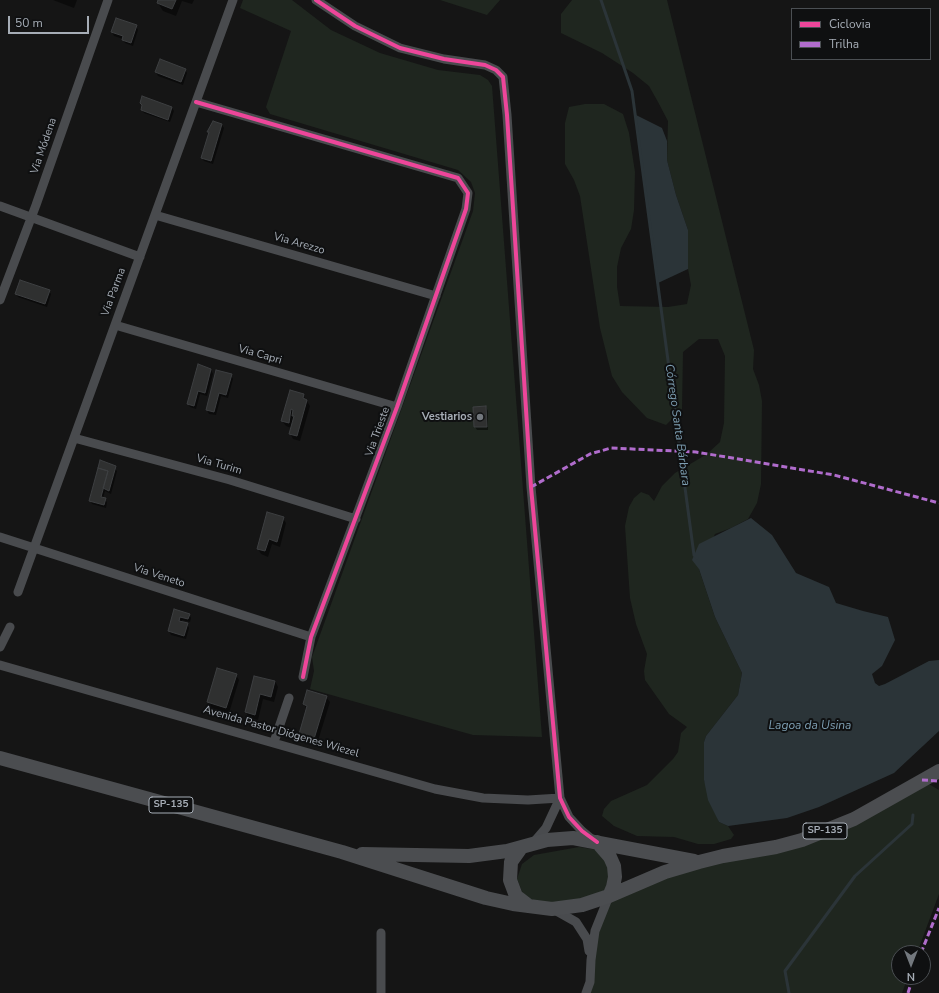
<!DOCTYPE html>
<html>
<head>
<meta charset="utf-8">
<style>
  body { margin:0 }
  #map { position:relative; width:939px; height:993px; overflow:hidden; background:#151515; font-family:"Nunito Sans",sans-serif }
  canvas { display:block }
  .legend { position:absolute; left:791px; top:8px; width:140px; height:52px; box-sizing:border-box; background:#0f1011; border:1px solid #4b4f53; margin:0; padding:5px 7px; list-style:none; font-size:12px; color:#a6adb6 }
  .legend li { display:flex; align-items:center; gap:8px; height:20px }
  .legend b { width:20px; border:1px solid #4b4f53 }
  .north { position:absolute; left:891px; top:945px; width:40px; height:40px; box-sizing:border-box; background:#0f1011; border:1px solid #4b4f53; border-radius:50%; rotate:180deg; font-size:11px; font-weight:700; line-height:16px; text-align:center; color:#a6adb6 }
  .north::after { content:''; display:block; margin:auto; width:14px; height:18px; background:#73787e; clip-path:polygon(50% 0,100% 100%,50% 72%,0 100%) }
  .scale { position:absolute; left:8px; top:16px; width:81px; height:18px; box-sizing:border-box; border:2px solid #a6adb6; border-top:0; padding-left:5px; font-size:12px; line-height:14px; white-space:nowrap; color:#a6adb6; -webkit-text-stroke:3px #0f1011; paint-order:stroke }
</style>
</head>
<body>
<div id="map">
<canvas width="939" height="993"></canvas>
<ul class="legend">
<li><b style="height:5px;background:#ed469a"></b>Ciclovia</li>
<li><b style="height:5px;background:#b06ccc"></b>Trilha</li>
</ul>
<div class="north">N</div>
<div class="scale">50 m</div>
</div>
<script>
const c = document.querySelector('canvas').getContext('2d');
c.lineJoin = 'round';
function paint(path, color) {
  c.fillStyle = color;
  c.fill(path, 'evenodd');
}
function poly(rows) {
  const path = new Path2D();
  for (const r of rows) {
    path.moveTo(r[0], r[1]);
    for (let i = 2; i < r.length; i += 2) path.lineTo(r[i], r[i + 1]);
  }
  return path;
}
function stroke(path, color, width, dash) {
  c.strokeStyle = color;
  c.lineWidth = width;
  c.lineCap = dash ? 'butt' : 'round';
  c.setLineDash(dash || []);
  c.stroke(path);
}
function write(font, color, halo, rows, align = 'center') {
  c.font = font + ' "Nunito Sans",sans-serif';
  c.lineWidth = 4;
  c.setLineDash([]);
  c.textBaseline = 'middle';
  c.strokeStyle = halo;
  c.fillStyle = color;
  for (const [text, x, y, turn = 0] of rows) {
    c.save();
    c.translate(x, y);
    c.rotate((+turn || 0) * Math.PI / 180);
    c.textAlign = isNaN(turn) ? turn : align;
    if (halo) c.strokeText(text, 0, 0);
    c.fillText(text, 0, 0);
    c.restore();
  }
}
paint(poly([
  [243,0,292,0,331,30,380,53,438,70,480,75,488,80,492,86,542,737,473,735,310,689,314,671,312,657,473,211,475,193,471,182,458,170,270,114,266,107,291,31,240,8],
  [440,0,500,0,487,15],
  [572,0,667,0,754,350,753,369,759,385,762,401,761,484,757,503,748,519,731,528,715,534,699,569,715,617,742,673,738,695,706,736,704,742,704,780,719,822,728,826,734,835,731,839,714,844,698,844,674,837,637,836,614,826,602,816,604,809,611,801,647,785,673,759,678,752,681,733,687,727,669,714,645,680,644,671,647,654,636,624,630,598,625,526,629,507,634,498,641,492,649,495,654,501,662,486,675,473,707,454,720,442,724,423,725,356,718,339,699,339,683,352,682,409,666,425,647,418,622,392,612,376,600,328,580,196,574,180,565,164,565,123,569,107,585,104,604,104,623,114,629,133,635,172,634,210,631,229,621,248,617,267,617,287,620,306,668,307,687,304,691,285,688,269,688,230,676,195,667,160,668,121,658,102,649,86,633,73,602,53,561,33,561,14],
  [922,780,939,790,939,894,917,953,899,953,899,977,908,977,902,993,591,993,591,960,609,896,646,880,802,840],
  [579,847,598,850,608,862,608,885,603,891,576,901,554,904,535,903,523,894,517,879,522,864,534,855]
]), '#1f261f');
paint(poly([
  [636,115,662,128,667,141,667,160,676,195,688,230,688,269,658,283],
  [751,518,772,535,796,573,829,587,836,603,863,611,888,617,895,640,882,666,872,674,875,683,879,686,885,684,929,661,939,660,939,731,894,773,819,807,787,818,728,826,719,822,708,800,704,780,704,742,706,736,738,695,742,673,715,617,699,569,692,560,699,544]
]), '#2b3438');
paint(poly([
  [53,0,77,0,74,8],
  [159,0,194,0,192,4,182,1,176,16,163,11,158,3],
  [136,26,138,30,133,46,125,43,123,39,114,36,112,32],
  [185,69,187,73,183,85,158,76,156,72],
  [172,108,174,111,170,122,144,113,142,110],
  [222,125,224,128,213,164,204,161,202,158,209,134,209,128],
  [49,291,51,294,47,307,18,297,16,293],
  [199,365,211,370,213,374,207,396,200,394,196,409,190,407,188,404],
  [231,375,233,379,228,398,221,396,216,415,209,414,207,410],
  [291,392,303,395,310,406,300,441,293,439,290,433,291,428,286,426,282,421],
  [486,407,488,411,488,430,477,430,475,427],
  [101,461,109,463,117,471,111,494,105,491,103,498,107,502,106,508,92,504,90,500],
  [283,518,286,523,280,547,272,544,268,557,261,554,258,549],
  [175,610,189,614,191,618,190,622,182,620,181,623,187,624,189,628,186,639,171,635,169,631],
  [218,669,236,675,239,680,229,713,211,708,208,702],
  [255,677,275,681,278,687,274,702,263,699,258,720,249,718,246,712],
  [326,697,330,702,317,744,303,740,300,734,307,710,304,704]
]), '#0007');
stroke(poly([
  [601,0,632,91,694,555,697,558],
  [789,993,785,971,855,876,912,824,913,815]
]), '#2b3438', 3);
const building = poly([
  [158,0,176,0,172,9,157,3,158,0],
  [116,18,137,25,131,43,122,40,123,36,111,32,116,18],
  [160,59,186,69,181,82,155,72,160,59],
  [142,96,172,107,168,120,141,110,142,105,140,103,142,96],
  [213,121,222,124,211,161,201,158,209,132,207,132,213,121],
  [20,280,50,290,45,304,15,294,20,280],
  [198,364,211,369,205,393,198,391,194,406,187,404,198,364],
  [216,370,232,374,226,395,219,393,214,412,206,410,216,370],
  [290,390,304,394,303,398,307,400,297,436,289,434,294,416,292,416,293,410,291,409,289,423,281,421,290,390],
  [486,406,487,427,474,427,473,407,486,406],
  [100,460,116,466,109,491,103,488,108,471,98,468,100,460],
  [98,468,108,471,101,497,106,498,104,505,89,501,98,468],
  [267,512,284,517,277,542,269,539,265,551,257,549,267,512],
  [174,609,190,614,188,619,180,617,179,621,188,623,184,636,168,631,174,609],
  [217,668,237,674,226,708,207,702,217,668],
  [254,676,275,681,271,697,260,694,255,715,245,712,254,676],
  [307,690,327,696,314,739,299,734,307,706,303,704,307,690]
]);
paint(building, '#2f3030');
stroke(building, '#3d3f41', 1);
stroke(poly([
  [316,0,355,26,400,48,444,59,485,65,496,70,503,77,507,115,531,487,560,798,569,817,582,831,594,841],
  [196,102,458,178,468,193,466,209,397,407,311,637,303,677],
  [0,206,140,257],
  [155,215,436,296],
  [0,300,36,205,108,0],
  [115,325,397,407],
  [74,438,230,480,356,519],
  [0,537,311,637],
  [18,592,233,0],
  [0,647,10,627],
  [0,665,435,789,483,798,528,800,560,798],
  [274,742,289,698],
  [534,842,546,828,560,798],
  [553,909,576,922,587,939,589,951],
  [381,933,381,993],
  [586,993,590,982,591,960,595,931,609,896]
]), '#494b4e', 9);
stroke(poly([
  [0,758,342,852,486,898,513,904,552,909,582,905,609,896,665,872,699,862,723,856,776,847,802,840,854,819,939,771],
  [597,842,610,857,614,866,615,877,613,887,609,896],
  [521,848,511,862,510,880,516,896,529,906],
  [362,854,469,856,507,851,547,840,573,838,694,861]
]), '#4b4d50', 14);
stroke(poly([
  [531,487,590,454,611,448,696,452,834,475,939,503],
  [922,780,939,781],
  [921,953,939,908],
  [908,993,913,977]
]), '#b06ccc', 3, [6, 3]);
stroke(poly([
  [316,0,355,26,400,48,444,59,485,65,496,70,503,77,507,115,531,487,560,798,569,817,582,831,597,842],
  [196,102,458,178,468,193,466,209,397,407,311,637,303,677]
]), '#ed469a', 4);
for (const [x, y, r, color] of [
  [480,417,4,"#73787e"]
]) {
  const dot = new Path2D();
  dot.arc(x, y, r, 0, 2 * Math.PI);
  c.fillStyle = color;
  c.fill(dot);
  stroke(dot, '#0f1011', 1.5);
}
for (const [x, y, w] of [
  [171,805,44],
  [825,831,44]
]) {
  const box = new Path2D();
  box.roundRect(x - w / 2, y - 8, w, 16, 3);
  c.fillStyle = '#0f1011';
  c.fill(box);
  stroke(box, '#a6adb6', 1);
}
write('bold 10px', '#a6adb6', null, [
  ["SP-135",171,805],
  ["SP-135",825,831]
]);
write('11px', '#a6adb6', '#0f1011', [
  ["Via Módena",44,146,-71],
  ["Via Arezzo",299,244,16],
  ["Via Parma",114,292,-70],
  ["Via Capri",260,355,16],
  ["Via Trieste",378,432,-70],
  ["Via Turim",219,465,16],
  ["Via Veneto",159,576,18],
  ["Avenida Pastor Diógenes Wiezel",281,732,16]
]);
write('bold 11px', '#a6adb6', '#0f1011', [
  ["Vestiarios",472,417]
], 'right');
write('italic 12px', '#7d9eb2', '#0f1011', [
  ["Córrego Santa Bárbara",677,425,82],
  ["Lagoa da Usina",810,726]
]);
</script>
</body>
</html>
